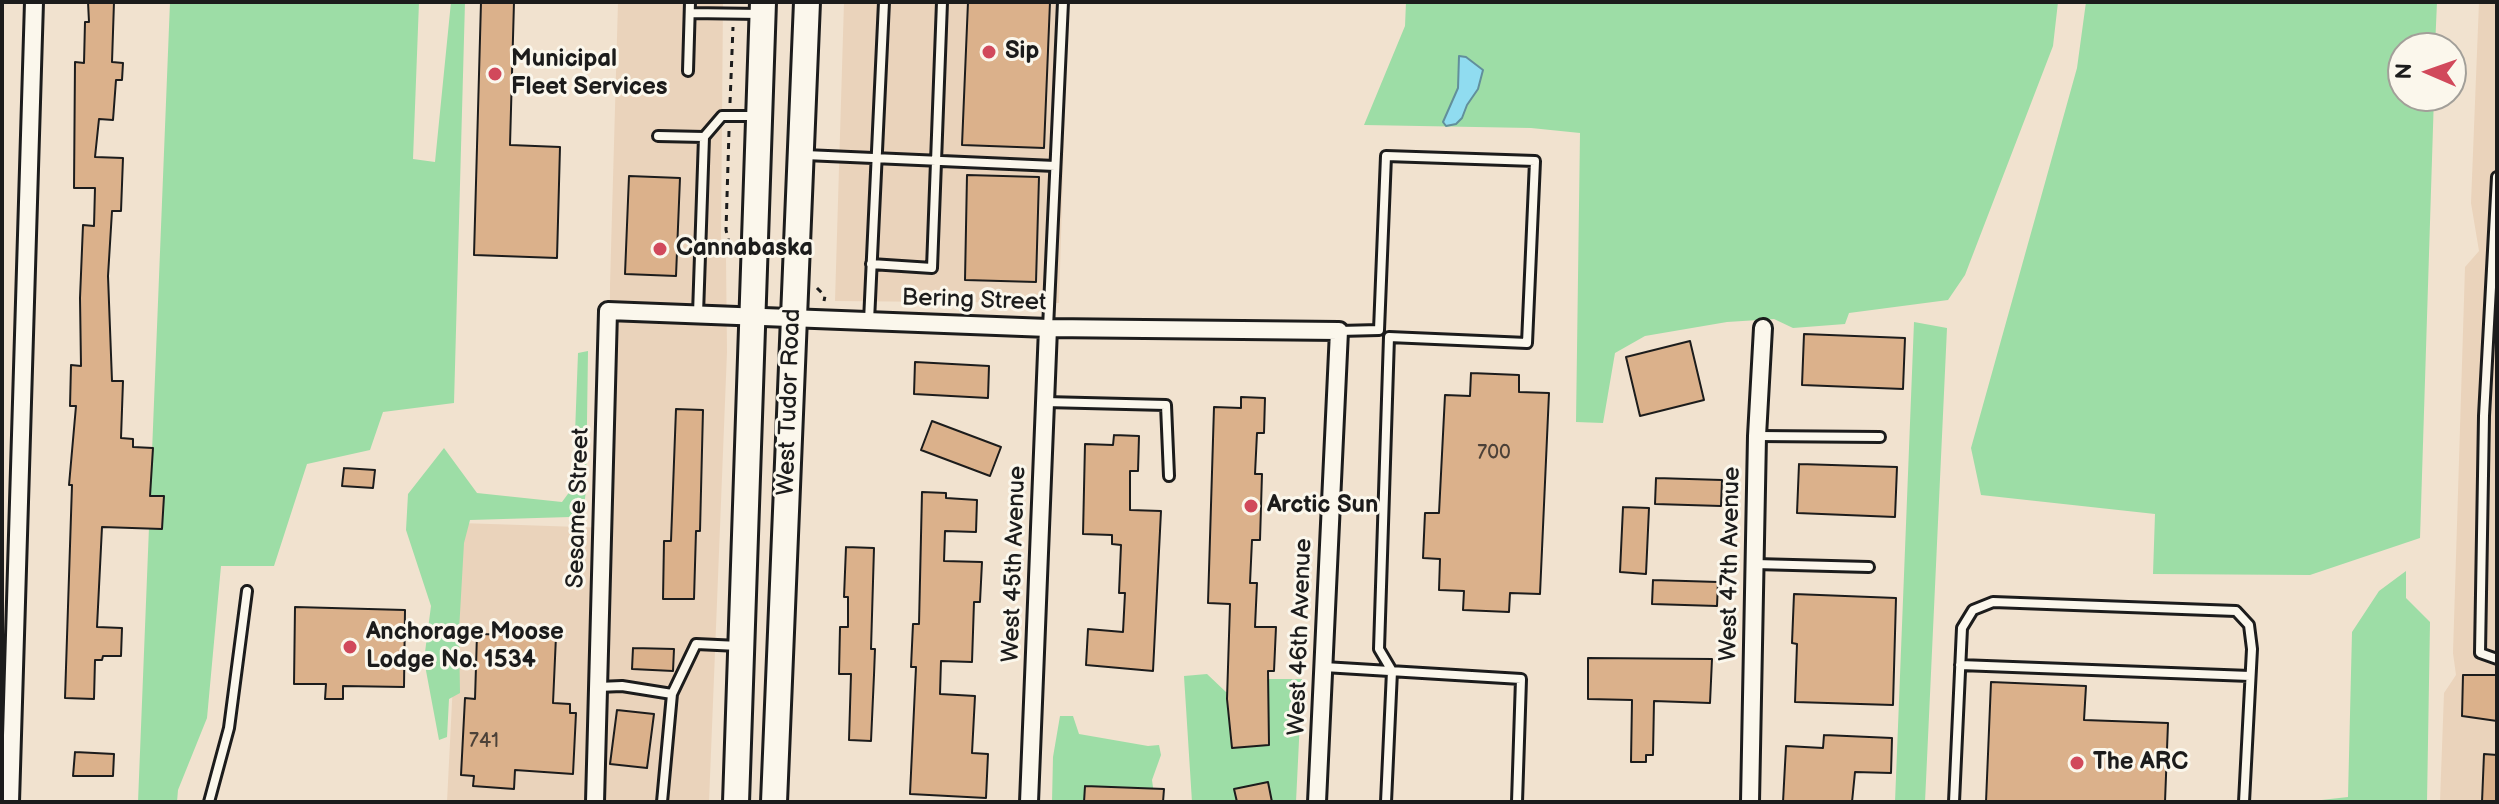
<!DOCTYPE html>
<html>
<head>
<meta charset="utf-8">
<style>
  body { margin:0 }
  #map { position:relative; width:2499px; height:804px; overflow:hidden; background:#f1e2cf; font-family:"Balsamiq Sans",sans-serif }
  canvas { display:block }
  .frame { position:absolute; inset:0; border:4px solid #1c1c1c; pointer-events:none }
  .north { position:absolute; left:2387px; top:32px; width:80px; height:80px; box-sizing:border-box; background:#fbf7ec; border:2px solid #a29f99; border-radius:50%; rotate:272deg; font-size:22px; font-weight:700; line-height:32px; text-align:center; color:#1c1c1c }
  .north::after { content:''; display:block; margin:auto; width:28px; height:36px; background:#d1495b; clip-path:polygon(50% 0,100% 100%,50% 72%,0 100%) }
</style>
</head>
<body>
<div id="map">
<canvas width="2499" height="804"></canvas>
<div class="frame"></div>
<div class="north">N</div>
</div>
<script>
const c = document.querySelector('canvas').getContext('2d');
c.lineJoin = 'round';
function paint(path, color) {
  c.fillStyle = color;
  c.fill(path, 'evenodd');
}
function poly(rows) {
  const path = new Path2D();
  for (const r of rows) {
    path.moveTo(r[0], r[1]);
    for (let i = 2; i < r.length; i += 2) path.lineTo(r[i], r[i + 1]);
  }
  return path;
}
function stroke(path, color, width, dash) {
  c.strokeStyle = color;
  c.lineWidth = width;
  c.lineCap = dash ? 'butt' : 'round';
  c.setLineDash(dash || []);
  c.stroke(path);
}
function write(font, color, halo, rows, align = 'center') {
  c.font = font + ' "Balsamiq Sans",sans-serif';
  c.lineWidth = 6;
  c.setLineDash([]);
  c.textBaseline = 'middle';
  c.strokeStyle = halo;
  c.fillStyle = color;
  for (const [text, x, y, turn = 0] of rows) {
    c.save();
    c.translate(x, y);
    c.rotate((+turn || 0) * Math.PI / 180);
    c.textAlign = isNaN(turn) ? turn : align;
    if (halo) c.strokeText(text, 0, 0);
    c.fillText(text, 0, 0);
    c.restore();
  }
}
paint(poly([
  [618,2,723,2,721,238,726,259,727,352,709,802,447,802,461,523,609,528,610,285],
  [844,2,1068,2,1059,303,835,301],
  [2479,2,2497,2,2497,802,2440,802,2444,693,2456,675,2453,653,2465,267,2479,251,2471,203]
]), '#ead3bb');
paint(poly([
  [170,2,419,2,413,159,435,162,451,2,465,2,454,403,383,412,370,450,307,464,274,566,221,566,207,718,178,790,177,802,138,802],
  [1406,2,2058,2,2053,46,1965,275,1948,300,1849,313,1845,324,1793,328,1774,319,1727,322,1645,336,1615,353,1603,423,1576,422,1580,133,1531,128,1364,125,1405,26],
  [2086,2,2437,2,2435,48,2403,48,2403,96,2434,96,2420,538,2310,575,2153,574,2155,514,1981,495,1971,448,2077,68],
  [1914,322,1947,328,1925,802,1895,802],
  [588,351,586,490,582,523,570,517,470,520,464,543,459,631,460,693,449,699,447,737,439,740,424,660,431,606,406,530,408,494,444,448,477,493,562,502,573,487,578,353],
  [2406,571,2406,598,2430,622,2427,802,2304,802,2348,797,2352,632,2379,591],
  [1207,674,1226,692,1239,692,1242,679,1302,679,1296,802,1192,802,1184,676],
  [1060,716,1073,716,1079,734,1148,746,1159,745,1161,755,1152,780,1155,802,1052,802,1053,757]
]), '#9ddda6');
const water = poly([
  [1459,56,1466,57,1483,70,1478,89,1467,105,1462,118,1456,124,1446,126,1443,122,1458,88,1459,56]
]);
paint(water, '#90dcf0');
stroke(water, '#628f9b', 2);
const building = poly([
  [88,2,114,2,112,62,123,63,122,80,116,80,113,120,99,119,95,157,123,158,121,211,112,211,108,276,112,381,123,381,121,438,133,439,133,447,153,448,150,496,164,496,162,529,102,527,97,627,122,628,121,656,103,656,102,660,95,660,94,699,65,698,72,485,69,485,76,406,70,406,71,365,81,366,80,298,83,225,94,226,95,188,74,188,75,62,84,63,85,22,89,22,88,2],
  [481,2,514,2,510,145,560,147,557,258,474,255,481,2],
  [968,2,1050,2,1044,148,962,145,968,2],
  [967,175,1039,177,1036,282,965,280,967,175],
  [629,176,680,178,676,276,625,274,629,176],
  [1804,334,1905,338,1903,389,1802,385,1804,334],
  [1690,341,1704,400,1640,416,1626,357,1690,341],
  [915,362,989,366,988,398,914,394,915,362],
  [1471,373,1519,375,1519,392,1549,393,1540,594,1510,593,1509,612,1463,610,1464,591,1439,590,1440,559,1423,558,1425,513,1439,513,1445,395,1470,396,1471,373],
  [1241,397,1265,398,1264,433,1257,433,1255,474,1262,474,1260,540,1252,540,1250,583,1257,583,1255,627,1276,627,1274,671,1268,671,1269,745,1232,748,1227,699,1230,604,1208,603,1214,407,1241,408,1241,397],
  [676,409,703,410,700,531,696,531,694,599,663,599,664,541,671,541,676,409],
  [932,421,1001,447,990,476,921,450,932,421],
  [1114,435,1139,436,1138,471,1130,471,1130,510,1161,511,1153,671,1086,665,1088,629,1123,632,1125,593,1119,593,1121,545,1112,544,1112,535,1083,534,1085,444,1113,445,1114,435],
  [1799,464,1897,467,1895,517,1797,513,1799,464],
  [344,468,375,470,373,488,342,486,344,468],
  [1656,478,1722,480,1721,506,1655,504,1656,478],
  [922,492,946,493,946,498,977,500,976,532,945,531,944,561,982,562,980,602,974,602,972,662,941,661,940,694,975,696,972,753,988,754,986,798,910,794,916,667,911,667,913,624,919,624,922,492],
  [1623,507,1649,508,1646,574,1620,572,1623,507],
  [846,547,874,548,871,649,875,649,874,675,871,741,849,740,851,674,839,674,840,627,848,627,848,597,844,597,846,547],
  [1653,580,1718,582,1717,606,1652,604,1653,580],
  [1794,594,1896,598,1893,705,1795,702,1797,644,1792,643,1794,594],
  [295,607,405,610,404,687,343,686,343,699,325,699,326,684,294,684,295,607],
  [477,634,556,636,553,703,570,704,570,713,576,713,573,774,515,770,514,789,473,786,474,776,461,775,465,698,475,699,477,634],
  [633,648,674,649,673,671,632,669,633,648],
  [1588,658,1712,659,1710,703,1654,701,1653,755,1646,755,1646,762,1631,762,1632,700,1588,699,1588,658],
  [2463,675,2497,675,2497,721,2462,716,2463,675],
  [1991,682,2086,686,2084,720,2168,723,2165,802,1986,802,1991,682],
  [617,710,654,714,647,768,610,764,617,710],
  [1824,735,1892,738,1891,773,1855,772,1852,802,1783,802,1786,746,1823,748,1824,735],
  [75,752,114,754,113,776,73,776,75,752],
  [2484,754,2497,755,2497,802,2482,802,2484,754],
  [1268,782,1272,802,1237,802,1234,789,1268,782],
  [1085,786,1164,789,1163,802,1084,802,1085,786]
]);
paint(building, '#dbb18b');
stroke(building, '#1c1c1c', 2);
const lane = poly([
  [690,13,761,14],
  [688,71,690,2],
  [658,136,704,137],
  [805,155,1055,166],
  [2497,177,2484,416,2480,653,2497,659],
  [871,264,932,268,942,2],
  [698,314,704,137,722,116,755,116],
  [869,321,884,2],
  [1048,328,1063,2],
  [1339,331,1379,330,1386,156,1535,161,1527,343,1389,337,1379,649,1392,671,1386,802],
  [1045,402,1166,405,1169,476],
  [1758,436,1880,437],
  [1755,564,1869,567],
  [1960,665,2250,676],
  [1324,667,1521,679,1517,802],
  [598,687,622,686,672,694],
  [209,802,229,728,247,591],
  [662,802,672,694,696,644,739,646],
  [1954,802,1962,628,1973,610,1993,602,2236,611,2249,625,2252,649,2244,802]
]);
const street = poly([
  [10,802,34,2],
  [595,802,608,311,1048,328,1339,331,1317,802],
  [1029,802,1048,328],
  [1750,802,1757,436,1763,328]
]);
const primary = poly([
  [736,802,763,2],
  [774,802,807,2]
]);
stroke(lane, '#1c1c1c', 14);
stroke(street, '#1c1c1c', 22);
stroke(primary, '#1c1c1c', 30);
stroke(poly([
  [730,103,733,27],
  [729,131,726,230,731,251],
  [817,288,825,296,824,301]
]), '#1c1c1c', 3, [6, 6]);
stroke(lane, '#fbf7ec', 8);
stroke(street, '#fbf7ec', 16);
stroke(primary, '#fbf7ec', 24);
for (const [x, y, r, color] of [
  [989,52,8,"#d1495b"],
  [495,74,8,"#d1495b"],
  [660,249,8,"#d1495b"],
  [1251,506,8,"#d1495b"],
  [350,647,8,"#d1495b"],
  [2077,763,8,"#d1495b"]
]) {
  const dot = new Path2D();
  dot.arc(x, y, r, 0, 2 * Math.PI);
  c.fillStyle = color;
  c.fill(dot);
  stroke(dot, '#fbf7ec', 3);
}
write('20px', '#4c4138', null, [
  ["700",1494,454],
  ["741",484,742]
]);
write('bold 24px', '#1c1c1c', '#fbf7ec', [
  ["Sip",1005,52],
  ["Municipal",511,60],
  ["Fleet Services",511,88],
  ["Cannabaska",676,249],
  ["Arctic Sun",1267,506],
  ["Anchorage Moose",366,633],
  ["Lodge No. 1534",366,661],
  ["The ARC",2093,763]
], 'left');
write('24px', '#1c1c1c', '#fbf7ec', [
  ["Bering Street",974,301,2],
  ["West Tudor Road",790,402,-88],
  ["Sesame Street",579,508,-88],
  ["West 45th Avenue",1015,564,-88],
  ["West 47th Avenue",1731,564,-89],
  ["West 46th Avenue",1301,637,-88]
]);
</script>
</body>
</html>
